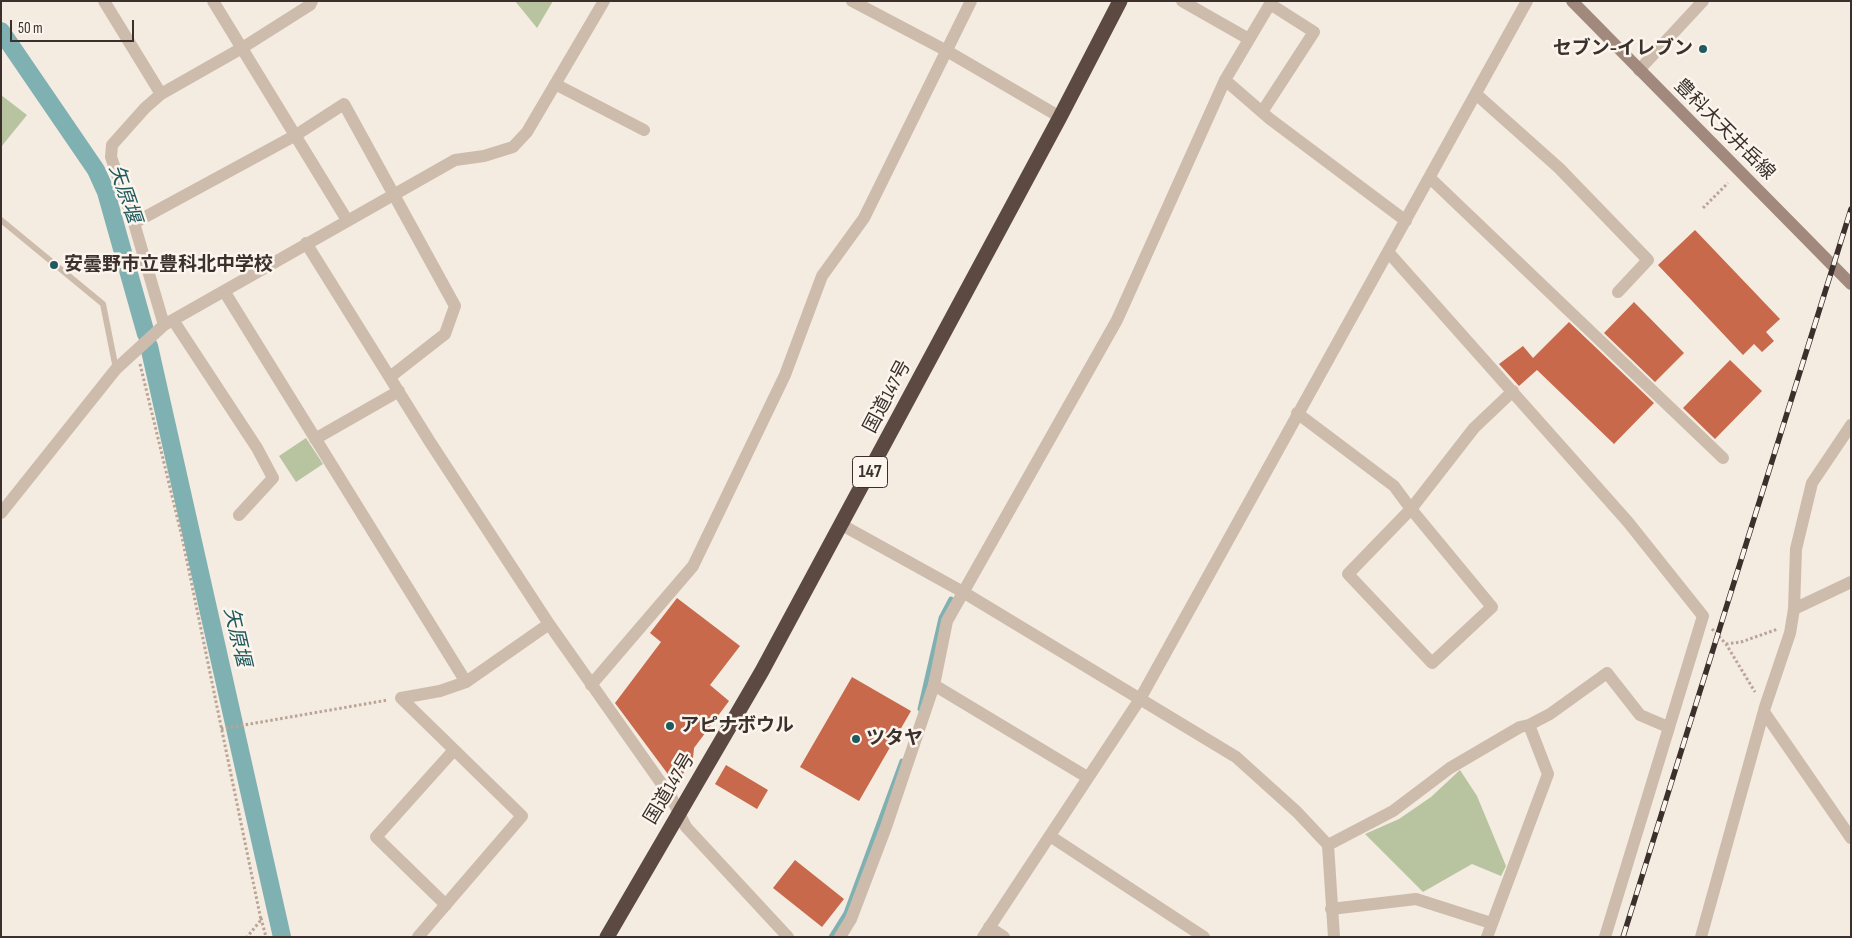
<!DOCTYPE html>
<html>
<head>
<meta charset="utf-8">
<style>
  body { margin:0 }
  #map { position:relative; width:1852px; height:938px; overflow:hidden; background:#f4ebe1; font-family:"Sofia Sans Condensed",sans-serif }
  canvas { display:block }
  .frame { position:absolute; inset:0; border:2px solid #3b302b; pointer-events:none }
  .scale { position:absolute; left:10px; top:20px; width:124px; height:22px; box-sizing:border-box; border:2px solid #3b302b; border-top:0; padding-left:6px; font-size:15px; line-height:18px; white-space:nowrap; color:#3b302b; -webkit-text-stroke:4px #fbf5ee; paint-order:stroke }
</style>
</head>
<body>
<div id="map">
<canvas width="1852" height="938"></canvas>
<div class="frame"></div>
<div class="scale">50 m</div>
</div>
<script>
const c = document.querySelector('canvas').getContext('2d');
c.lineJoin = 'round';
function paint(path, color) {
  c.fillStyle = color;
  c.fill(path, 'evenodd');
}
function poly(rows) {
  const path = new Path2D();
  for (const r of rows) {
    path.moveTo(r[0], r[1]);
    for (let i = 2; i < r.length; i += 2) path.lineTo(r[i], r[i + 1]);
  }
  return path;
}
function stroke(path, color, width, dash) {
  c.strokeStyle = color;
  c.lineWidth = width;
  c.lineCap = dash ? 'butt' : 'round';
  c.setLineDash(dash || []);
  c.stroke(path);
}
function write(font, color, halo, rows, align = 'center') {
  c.font = font + ' "Sofia Sans Condensed","Noto Sans JP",sans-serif';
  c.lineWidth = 5;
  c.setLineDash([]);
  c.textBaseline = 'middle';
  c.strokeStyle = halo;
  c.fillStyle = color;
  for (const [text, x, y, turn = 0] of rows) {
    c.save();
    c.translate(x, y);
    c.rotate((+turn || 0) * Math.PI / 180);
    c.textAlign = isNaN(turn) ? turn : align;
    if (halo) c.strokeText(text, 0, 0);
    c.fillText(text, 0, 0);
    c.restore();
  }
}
paint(poly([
  [515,1,553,1,537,28],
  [1,95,27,115,1,147],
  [306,438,323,464,296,482,279,456],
  [1460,770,1477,796,1506,866,1501,876,1472,864,1423,892,1365,834,1399,819,1431,797]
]), '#b8c4a0');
stroke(poly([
  [920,709,941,618,951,599],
  [831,937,846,913,902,761]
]), '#7fb0b2', 5);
stroke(poly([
  [1,31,96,170,106,192,146,334],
  [149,346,282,937]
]), '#7fb0b2', 18);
paint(poly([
  [1695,230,1780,319,1766,332,1774,341,1762,352,1754,344,1743,355,1658,265],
  [1634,302,1684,353,1655,382,1604,333],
  [1569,322,1654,403,1614,444,1537,370,1519,386,1499,364,1523,346,1533,358],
  [1730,360,1762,391,1715,439,1683,408],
  [677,598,740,646,710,685,729,701,694,748,693,758,676,785,615,703,661,642,650,633],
  [852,677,911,711,859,801,800,767],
  [726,765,768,790,757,809,715,784],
  [795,860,844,899,822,927,773,888]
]), '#c8694b');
stroke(poly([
  [1703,208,1728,183],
  [140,364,182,537,261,920,247,937],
  [1712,629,1726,644,1755,692],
  [1726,644,1741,642,1778,629],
  [221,729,388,700],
  [261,918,266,937]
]), '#b9a596', 3, [2.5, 2.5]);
stroke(poly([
  [1,220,103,304,116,369]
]), '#cdbbac', 6);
stroke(poly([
  [104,1,161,94],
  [213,1,347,220],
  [852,1,947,51,1060,117],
  [1182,1,1247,38],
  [1639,70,1703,1],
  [1225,80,1270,119,1406,221],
  [555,84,644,130],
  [1476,94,1559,168,1648,260,1618,292],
  [1430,178,1723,458],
  [134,223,296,135,344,104,455,306,445,334,390,377],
  [306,243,430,442,549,624,671,797,686,827,788,937],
  [1389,253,1628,522,1703,616,1605,937],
  [224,291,466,682],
  [173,320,257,448,273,478,239,515],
  [164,325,134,223,111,157,112,145,145,108,161,94,242,48,310,5,312,1],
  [1297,413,1394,486,1411,509,1492,607,1432,663,1348,574,1411,509,1474,428,1513,391],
  [315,439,399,391],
  [1,513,116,369,164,325,455,160,484,156,513,147,527,132,604,1],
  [842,525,963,592,1236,757,1297,812,1328,845,1334,937],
  [1794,609,1851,582],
  [591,685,693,566,785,375,822,276,864,218,971,1],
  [934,685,1087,777],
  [1764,712,1851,838],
  [1050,836,1204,937],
  [1328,845,1393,811,1450,768,1520,727,1529,725,1550,714,1607,673,1640,715,1668,727],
  [446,905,376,837,454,750],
  [1331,909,1416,899,1491,923],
  [989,927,1004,937],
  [418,937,522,816,401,698,440,691,466,682,549,624],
  [840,937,851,919,886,827,934,685,947,621,1117,320,1225,80,1270,4,1314,32,1262,112],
  [983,937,1140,699,1527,1],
  [1487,937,1548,774,1529,725],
  [1701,937,1765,707,1790,633,1794,609,1796,549,1812,483,1851,425]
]), '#cdbbac', 12);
stroke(poly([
  [1572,1,1851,284]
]), '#a18a7d', 12);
stroke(poly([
  [607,937,762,671,1060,117,1120,1]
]), '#5c4a42', 15);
const rail = poly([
  [1623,937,1851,209]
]);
stroke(rail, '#3b302b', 5.5);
stroke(rail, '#fbf5ee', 4, [11]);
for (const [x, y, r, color] of [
  [1703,49,5,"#1f5a5e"],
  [54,265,5,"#1f5a5e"],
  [670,726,5,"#1f5a5e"],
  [856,739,5,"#1f5a5e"]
]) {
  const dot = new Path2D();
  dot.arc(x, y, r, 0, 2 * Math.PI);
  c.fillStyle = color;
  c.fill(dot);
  stroke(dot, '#fbf5ee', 2);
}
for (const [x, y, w] of [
  [870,472,35]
]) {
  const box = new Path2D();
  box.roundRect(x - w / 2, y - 15.5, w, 31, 4);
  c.fillStyle = '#fbf5ee';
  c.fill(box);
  stroke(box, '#3b302b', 1);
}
write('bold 18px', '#3b302b', null, [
  ["147",870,472]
]);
write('bold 19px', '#3b302b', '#fbf5ee', [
  ["セブン-イレブン",1693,49,"right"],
  ["安曇野市立豊科北中学校",64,265],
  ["アピナボウル",680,726],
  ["ツタヤ",866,739]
], 'left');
write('19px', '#3b302b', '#fbf5ee', [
  ["豊科大天井岳線",1724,130,45],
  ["国道147号",888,397,-62],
  ["国道147号",670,789,-59]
]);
write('italic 20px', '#1f5a5e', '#fbf5ee', [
  ["矢原堰",124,194,71],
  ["矢原堰",236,637,77]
]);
</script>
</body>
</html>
